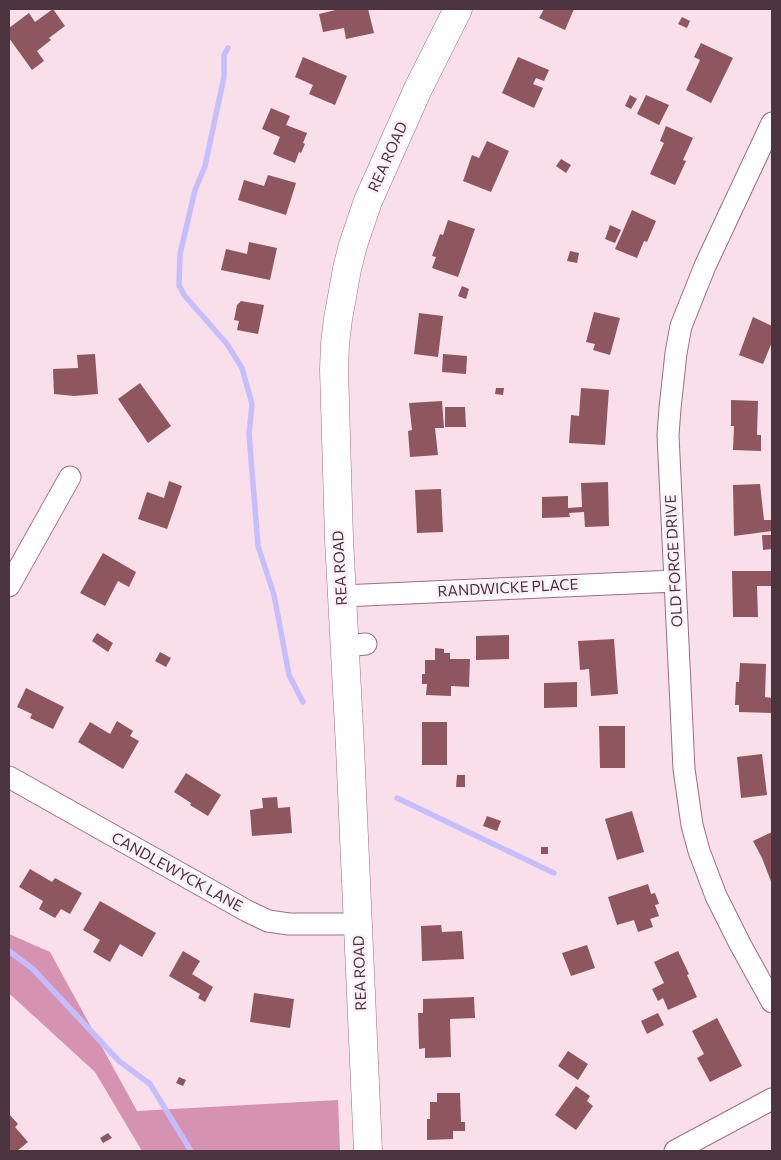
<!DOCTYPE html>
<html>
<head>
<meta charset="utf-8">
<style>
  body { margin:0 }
  #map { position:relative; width:781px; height:1160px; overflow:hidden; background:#f8dfea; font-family:Commissioner,sans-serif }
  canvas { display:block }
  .frame { position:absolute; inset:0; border:10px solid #4c343f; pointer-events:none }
</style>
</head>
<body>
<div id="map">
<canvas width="781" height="1160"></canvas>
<div class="frame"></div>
</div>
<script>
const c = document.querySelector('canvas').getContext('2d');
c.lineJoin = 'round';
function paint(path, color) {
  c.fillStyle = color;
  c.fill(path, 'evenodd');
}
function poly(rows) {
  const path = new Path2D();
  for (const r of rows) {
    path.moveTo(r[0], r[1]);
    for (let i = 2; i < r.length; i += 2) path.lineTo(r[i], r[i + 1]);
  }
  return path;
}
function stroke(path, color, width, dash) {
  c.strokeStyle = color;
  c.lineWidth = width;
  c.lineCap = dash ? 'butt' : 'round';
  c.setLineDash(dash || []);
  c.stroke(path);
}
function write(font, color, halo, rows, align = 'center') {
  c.font = font + ' Commissioner,sans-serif';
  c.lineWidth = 5;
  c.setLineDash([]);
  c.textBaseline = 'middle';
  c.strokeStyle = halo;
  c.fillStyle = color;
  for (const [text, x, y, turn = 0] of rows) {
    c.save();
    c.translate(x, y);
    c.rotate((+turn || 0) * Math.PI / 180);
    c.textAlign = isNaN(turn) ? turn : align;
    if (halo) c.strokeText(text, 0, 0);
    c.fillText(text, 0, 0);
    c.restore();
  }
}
paint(poly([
  [9,934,50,952,137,1111,338,1100,340,1151,142,1151,95,1072,13,997,9,994]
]), '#d692b1');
stroke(poly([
  [228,48,224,55,224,77,205,166,195,190,180,254,179,285,184,295,227,344,242,368,252,404,249,434,258,546,274,595,289,675,303,702],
  [397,798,554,873],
  [9,951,33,969,119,1061,150,1084,191,1151]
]), '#c6bdff', 5.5);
paint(poly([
  [53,9,65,26,49,38,51,40,37,51,44,61,32,70,9,38,9,28,29,13,35,22],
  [340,9,368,9,374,33,346,39,344,28,323,32,319,14],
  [544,9,574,9,565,30,539,18],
  [682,17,690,21,687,28,678,24],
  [701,43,733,58,711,103,686,90,700,60,694,57],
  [303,57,347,76,335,105,309,94,313,85,295,77],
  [518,57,549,70,544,81,536,78,533,84,543,88,534,108,502,93],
  [630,95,637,99,631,109,625,106],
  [646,95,669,105,659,125,637,114],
  [271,108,290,116,286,125,307,133,303,143,305,144,301,153,299,152,295,163,273,154,280,137,262,129],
  [666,126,693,138,683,160,686,161,675,185,650,174,664,143,660,141],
  [487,141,509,151,491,192,463,181,472,155,479,158],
  [561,159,571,165,566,173,556,166],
  [268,175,296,183,286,215,238,200,244,180,264,186],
  [632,210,656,221,647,242,644,241,637,258,615,249],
  [448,220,475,229,458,277,432,268,436,257,432,256,440,234,443,235],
  [610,225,621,230,615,243,605,239],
  [249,242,277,248,270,280,221,270,226,249,247,254],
  [570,251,579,253,577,263,567,261],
  [462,286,469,289,466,299,458,296],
  [241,301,264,305,258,334,237,330,239,321,234,320,237,305],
  [594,312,620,318,610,355,593,350,595,344,586,342],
  [419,313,443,316,438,357,414,354],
  [753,317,772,326,772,342,763,364,739,355],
  [95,354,98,394,74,396,54,394,53,369,78,368,77,355],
  [443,354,467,356,466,374,442,372],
  [140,383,171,426,148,443,118,399],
  [496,388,504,388,503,395,495,394],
  [581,388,609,390,605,445,569,443,571,415,579,416],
  [731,400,758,401,757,435,761,435,761,451,733,450,734,426,731,426],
  [442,401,444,428,435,428,438,455,410,457,408,431,412,430,409,403],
  [445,407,465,407,466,427,445,427],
  [169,481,182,486,167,529,138,519,147,492,164,498],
  [608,482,609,526,585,527,584,512,569,513,570,517,542,518,542,497,568,496,568,508,582,507,581,483],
  [760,484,764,520,772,520,772,531,734,536,733,485],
  [441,489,443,532,417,533,415,490],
  [762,535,772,535,772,549,763,550],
  [103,553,136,572,129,587,118,581,105,606,80,593],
  [732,571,772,571,772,586,757,586,758,617,733,617],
  [97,633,113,643,108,652,92,641],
  [509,635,509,659,476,660,476,636],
  [614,639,618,694,591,696,589,669,580,670,578,641],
  [435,648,444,649,444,653,450,653,450,659,470,659,469,687,451,686,451,696,426,695,427,684,422,684,422,674,425,674,425,660,435,660],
  [160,652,171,658,166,667,155,661],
  [740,663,766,664,765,697,772,698,772,713,739,712,739,705,735,705,736,682,739,682],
  [577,682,577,707,544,708,544,683],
  [26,688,64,707,53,729,30,718,32,714,17,707],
  [117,721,133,731,130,736,139,741,123,769,78,742,90,722,110,734],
  [422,722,447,722,447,765,422,765],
  [599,726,625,726,625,768,600,768],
  [762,754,767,795,741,798,737,757],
  [186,773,221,795,208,816,190,805,191,803,174,792],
  [457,775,465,775,465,787,456,787],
  [277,797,278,808,290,807,292,833,252,836,250,810,263,808,262,798],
  [632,811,644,852,617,860,605,819],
  [487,816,501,821,497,831,483,826],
  [772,832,772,884,762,858,753,841],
  [541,847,548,847,548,854,541,854],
  [30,869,52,882,55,878,82,893,70,914,61,909,55,918,39,909,43,901,19,887],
  [648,884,651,894,655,893,659,904,655,905,659,916,650,919,653,927,638,932,634,920,617,925,608,897],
  [100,901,156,933,142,957,120,944,110,962,93,952,100,940,83,930],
  [441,925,442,932,462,931,464,959,422,961,421,926],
  [587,945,595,968,571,976,562,953],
  [183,951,200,961,192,974,213,987,205,1002,198,998,200,994,169,976],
  [678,951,689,974,687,975,697,997,668,1010,663,998,658,1001,652,989,664,983,654,962],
  [254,993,294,999,290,1028,250,1022],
  [474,997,475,1018,450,1019,451,1057,425,1058,425,1048,419,1049,418,1013,423,1013,423,999],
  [658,1013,664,1025,647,1034,641,1021],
  [717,1018,742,1066,710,1082,697,1058,704,1054,692,1031],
  [568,1051,588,1064,578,1080,558,1066],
  [179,1077,186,1080,183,1086,176,1083],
  [576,1086,590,1096,587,1101,593,1106,576,1130,555,1115],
  [437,1093,460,1093,461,1122,465,1122,465,1131,453,1131,453,1139,427,1140,427,1119,430,1119,430,1102,437,1102],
  [9,1114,18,1124,15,1127,28,1142,17,1151,9,1151],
  [108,1133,112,1138,103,1143,100,1138]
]), '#8e565e');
const minor = poly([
  [772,123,705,266,681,326,676,353,670,408,668,435,684,769,692,825,699,851,716,896,740,944,772,1002],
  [9,586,70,477],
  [342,596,675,581],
  [344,646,366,644],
  [9,777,247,911,268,921,289,924,358,924],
  [675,1151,772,1099]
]);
const secondary = poly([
  [368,1151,350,747,339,539,334,369,335,344,338,319,347,269,353,245,368,201,418,89,458,9]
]);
stroke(minor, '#a16c85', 23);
stroke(secondary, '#a16c85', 29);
stroke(minor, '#fff', 21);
stroke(secondary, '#fff', 28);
write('15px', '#4c343f', '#fdf0f6', [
  ["REA ROAD",388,157,-66],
  ["OLD FORGE DRIVE",674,561,-93],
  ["REA ROAD",340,568,-93],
  ["RANDWICKE PLACE",508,588,-3],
  ["CANDLEWYCK LANE",177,872,29],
  ["REA ROAD",360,973,-92]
]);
</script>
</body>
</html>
